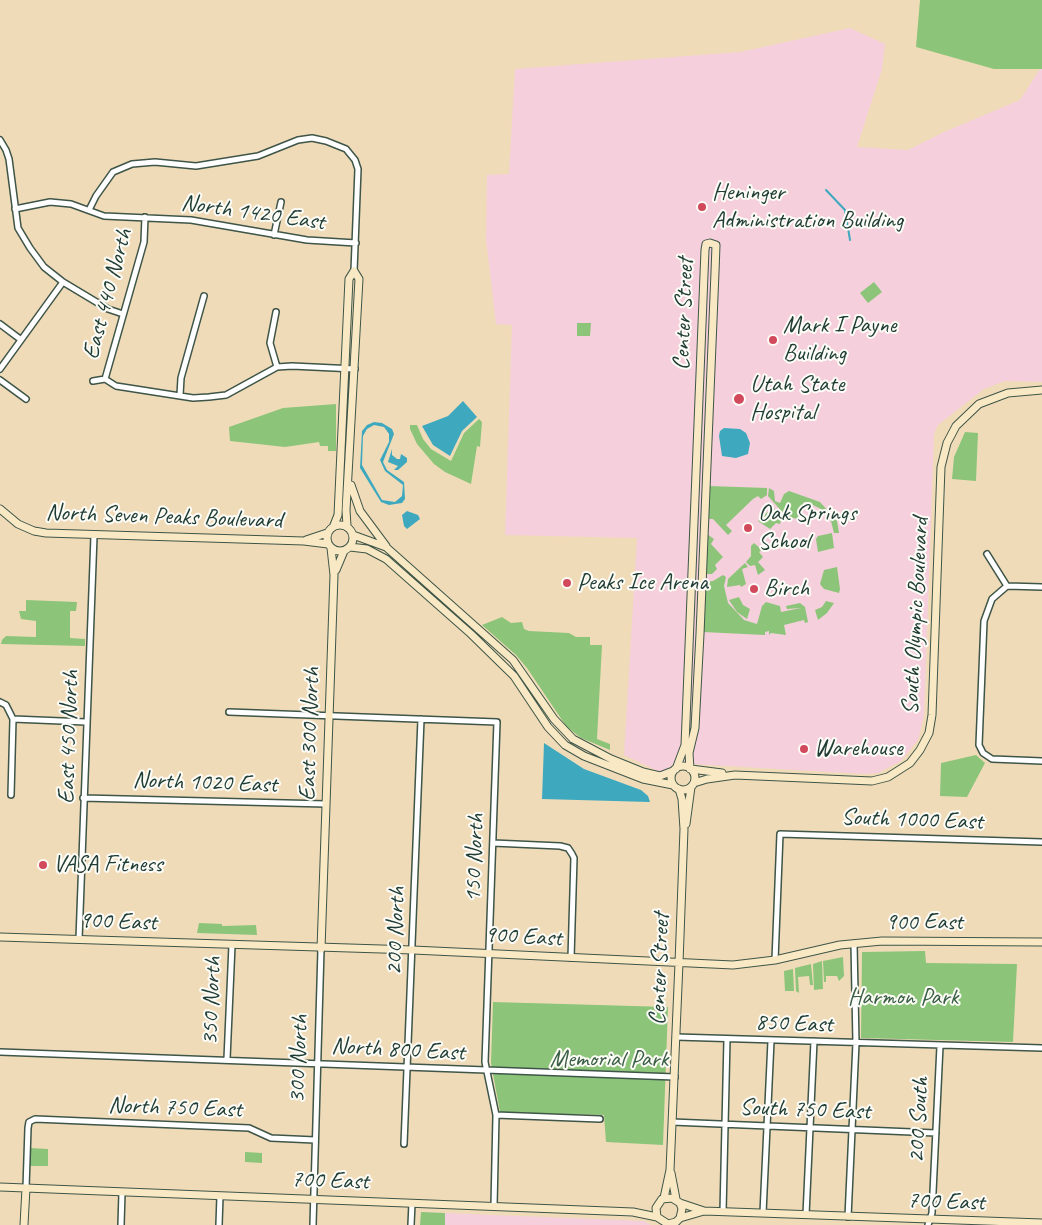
<!DOCTYPE html>
<html>
<head>
<meta charset="utf-8">
<style>
  body { margin:0 }
  canvas { display:block; background:#f0dbb9 }
</style>
</head>
<body>
<canvas width="1042" height="1225"></canvas>
<script>
const c = document.querySelector('canvas').getContext('2d');
c.lineJoin = 'round';
function paint(path, color) {
  c.fillStyle = color;
  c.fill(path, 'evenodd');
}
function poly(rows) {
  const path = new Path2D();
  for (const r of rows) {
    if (r.length === 3) {
      path.moveTo(r[0] + r[2], r[1]);
      path.arc(r[0], r[1], r[2], 0, 2 * Math.PI);
      continue;
    }
    path.moveTo(r[0], r[1]);
    for (let i = 2; i < r.length; i += 2) path.lineTo(r[i], r[i + 1]);
  }
  return path;
}
function stroke(path, color, width, dash) {
  c.strokeStyle = color;
  c.lineWidth = width;
  c.lineCap = dash ? 'butt' : 'round';
  c.setLineDash(dash || []);
  c.stroke(path);
}
function write(font, color, halo, rows, align = 'center') {
  c.font = font + ' Caveat,sans-serif';
  c.lineWidth = 4;
  c.setLineDash([]);
  c.textBaseline = 'middle';
  c.strokeStyle = halo;
  c.fillStyle = color;
  for (const [text, x, y, turn = 0] of rows) {
    c.save();
    c.translate(x, y);
    c.rotate((+turn || 0) * Math.PI / 180);
    c.textAlign = isNaN(turn) ? turn : align;
    if (halo) c.strokeText(text, 0, 0);
    c.fillText(text, 0, 0);
    c.restore();
  }
}
paint(poly([
  [850,28,885,44,882,69,857,147,908,150,944,132,1020,100,1042,66,1042,382,1005,381,984,389,938,425,934,434,924,716,918,740,901,761,878,773,865,774,674,763,669,769,660,772,624,755,637,538,505,535,512,325,496,324,486,239,487,175,509,174,515,69,740,52],
  [421,1212,644,1221,651,1225,420,1225]
]), '#f5cfdb');
paint(poly([
  [920,0,1042,0,1042,69,994,69,916,47],
  [874,282,882,292,868,303,860,293],
  [577,323,591,323,590,336,577,336],
  [336,404,336,451,328,451,328,446,320,446,319,442,285,447,230,441,229,427,283,408],
  [479,419,482,422,480,447,477,446,471,484,445,472,434,464,417,444,410,429,410,425,417,425,423,439,431,449,451,461,464,433],
  [965,432,978,433,976,481,952,479,954,457],
  [709,486,767,488,767,495,761,499,758,496,753,499,726,525,732,531,728,535,713,519,707,519],
  [769,488,774,491,775,501,780,503,784,494,789,491,820,502,837,521,839,533,834,533,831,521,823,510,809,503,804,502,797,519,786,516,768,496],
  [773,507,782,517,780,524,776,523,770,529,758,521],
  [832,533,834,548,818,552,816,539,818,536],
  [707,534,714,539,711,544,723,557,715,565,717,569,712,574,706,574],
  [754,543,762,550,759,552,763,557,758,562,765,570,758,575,755,565,750,566,746,562,751,556,751,546],
  [745,563,748,567,742,569,746,584,741,587,740,585,727,587,728,579],
  [837,567,840,589,839,593,824,589,820,584,824,570],
  [723,575,726,577,724,586,728,603,744,620,757,624,762,606,766,602,780,606,781,612,801,608,787,609,786,606,800,603,805,607,808,622,805,623,804,620,784,625,786,635,771,633,769,635,769,631,765,632,765,635,703,632,705,582,713,581],
  [739,597,743,605,750,609,747,619,737,612,729,600],
  [26,600,77,602,76,611,70,611,70,638,85,639,85,646,1,644,2,640,6,636,36,637,36,621,21,619,19,611,26,611],
  [826,601,834,603,827,613,818,620,815,610,822,607],
  [502,617,511,623,522,622,524,629,529,631,569,633,576,637,590,637,590,645,602,645,597,739,610,744,610,750,581,738,566,726,527,668,516,655,482,625],
  [976,755,985,763,967,797,940,796,941,763],
  [199,923,222,924,222,926,256,925,257,935,197,933],
  [925,951,926,963,1017,964,1013,1042,861,1038,862,952],
  [843,957,844,976,839,981,837,976,826,976,826,982,824,982,823,961],
  [822,961,823,989,814,990,813,964],
  [811,964,813,985,810,985,809,976,798,977,799,993,796,991,795,968],
  [793,969,794,991,785,991,784,971],
  [493,1002,668,1007,663,1145,606,1142,604,1115,500,1112,491,1063],
  [30,1148,48,1149,48,1166,30,1166],
  [245,1152,262,1153,262,1163,245,1162],
  [421,1212,445,1213,445,1225,420,1225]
]), '#8cc579');
paint(poly([
  [463,401,477,417,462,431,450,456,433,445,422,426,448,416],
  [374,422,382,423,392,429,394,434,383,462,387,470,404,482,405,499,402,503,389,505,381,502,360,468,362,431,367,425],
  [374,425,384,427,389,434,389,442,380,460,385,471,403,485,402,496,395,502,382,500,362,465,363,436,367,429],
  [724,428,740,429,746,433,750,443,748,454,736,458,722,456,719,436,720,431],
  [392,449,392,455,397,459,400,459,401,454,407,458,407,462,398,470,394,470,398,466,388,462],
  [407,511,418,515,420,519,407,529,404,526,402,515],
  [544,743,584,769,641,790,648,796,650,802,542,799]
]), '#3ea9be');
stroke(poly([
  [826,190,845,210,850,240]
]), '#3ea9be', 2);
const street = poly([
  [0,140,6,150,9,159,18,228,30,248,44,267,63,282,108,309,123,314],
  [15,209,50,202,71,204,104,216,191,220,307,240,356,243],
  [89,210,96,196,113,172,132,164,155,162,196,166,258,156,298,140,312,138,326,141,346,149,355,160,358,169,354,271],
  [274,235,281,202],
  [276,312,270,343,277,367],
  [0,324,20,339],
  [0,369,63,282],
  [105,379,144,242,145,217],
  [0,380,26,399],
  [93,381,105,379,116,386,193,398,209,397,226,395,277,367,292,366,355,369],
  [180,395,181,378,204,296],
  [987,554,1007,586],
  [1007,586,992,599,984,621,979,745,983,753,992,759,1042,761],
  [1007,586,1042,587],
  [0,702,6,705,13,719,11,795],
  [229,712,497,722,485,1062,496,1115,494,1206],
  [13,719,86,722],
  [83,798,326,804],
  [493,843,560,846,568,848,572,854,574,858,571,958],
  [79,939,94,536],
  [775,960,780,834,1042,842],
  [676,1037,1042,1048],
  [0,1052,675,1077],
  [227,1059,232,945],
  [496,1115,600,1119],
  [672,1122,936,1133],
  [404,1144,421,719],
  [26,1188,28,1128,29,1122,35,1119,249,1128,271,1138,315,1140],
  [723,1212,727,1039],
  [763,1213,771,1041],
  [806,1215,814,1041],
  [848,1217,856,1043,854,944],
  [121,1225,122,1192],
  [219,1225,220,1196],
  [313,1225,321,949],
  [411,1225,412,1203],
  [928,1225,932,1213,940,1046]
]);
const secondary = poly([
  [351,485,360,511,386,546],
  [0,509,18,524,34,531,46,533,304,541,328,544],
  [340,538,13],
  [334,525,338,515,349,279,354,271,359,279,346,510,347,526],
  [353,535,386,547,513,660,554,719,573,739,611,759,643,772,660,776,673,771],
  [306,540,327,533],
  [350,547,367,549,386,559,471,634,514,676,548,727,565,745,584,756,643,779,673,785],
  [336,570,344,551],
  [683,778,12],
  [676,769,685,745,705,250,706,244,710,243,716,245,715,272,700,634,695,728,689,753,690,769],
  [691,769,722,773],
  [694,783,707,779,735,775,872,781,888,777,910,763,920,750,929,733,932,715,941,467,947,443,956,426,979,404,1008,393,1042,390],
  [686,824,691,787],
  [0,937,413,950,733,965,775,960,840,945,882,941,1042,942],
  [321,949,334,575,331,548],
  [671,1173,676,1199],
  [0,1187,633,1212,657,1217,668,1224,676,1222,680,1218,682,1209,680,1203,672,1198,662,1199,656,1208,657,1217],
  [664,1198,670,1170,679,963,684,829,682,799,679,789],
  [680,1203,704,1211],
  [680,1218,704,1211,1042,1223],
  [24,1225,26,1188]
]);
stroke(street, '#3e5548', 8);
stroke(secondary, '#3e5548', 9);
stroke(street, '#fff', 5);
stroke(secondary, '#f8e8c3', 7);
for (const [x, y, r, color] of [
  [702,207,5,"#d1495b"],
  [773,340,5,"#d1495b"],
  [739,399,6,"#d1495b"],
  [748,528,5,"#d1495b"],
  [567,583,5,"#d1495b"],
  [754,589,5,"#d1495b"],
  [804,749,5,"#d1495b"],
  [43,865,5,"#d1495b"]
]) {
  const dot = new Path2D();
  dot.arc(x, y, r, 0, 2 * Math.PI);
  c.fillStyle = color;
  c.fill(dot);
  stroke(dot, '#fdfcf7', 2);
}
write('24px', '#1f3d34', '#fdfcf7', [
  ["Heninger",712,193],
  ["Administration Building",712,221],
  ["Mark I Payne",783,326],
  ["Building",783,354],
  ["Utah State",750,385],
  ["Hospital",750,413],
  ["Oak Springs",758,514],
  ["School",758,542],
  ["Peaks Ice Arena",577,583],
  ["Birch",764,589],
  ["Warehouse",814,749],
  ["VASA Fitness",53,865]
], 'left');
write('24px', '#1f3d34', '#fdfcf7', [
  ["North 1420 East",253,213,8],
  ["East 440 North",108,294,-75],
  ["Center Street",684,314,-88],
  ["North Seven Peaks Boulevard",164,517,2],
  ["South Olympic Boulevard",916,616,-87],
  ["East 300 North",310,734,-88],
  ["East 450 North",69,737,-88],
  ["North 1020 East",205,783,2],
  ["South 1000 East",912,820,2],
  ["150 North",475,858,-88],
  ["900 East",118,922,2],
  ["900 East",924,923],
  ["200 North",396,931,-88],
  ["900 East",523,937,3],
  ["Center Street",660,969,-88],
  ["350 North",212,1001,-88],
  ["850 East",794,1024,2],
  ["North 800 East",398,1050,3],
  ["300 North",299,1059,-88],
  ["North 750 East",175,1108,2],
  ["South 750 East",805,1110,2],
  ["200 South",919,1120,-87],
  ["700 East",330,1181,2],
  ["700 East",946,1202,2]
]);
write('24px', '#3a5f45', '#fdfcf7', [
  ["Harmon Park",903,998],
  ["Memorial Park",609,1060]
]);
</script>
</body>
</html>
